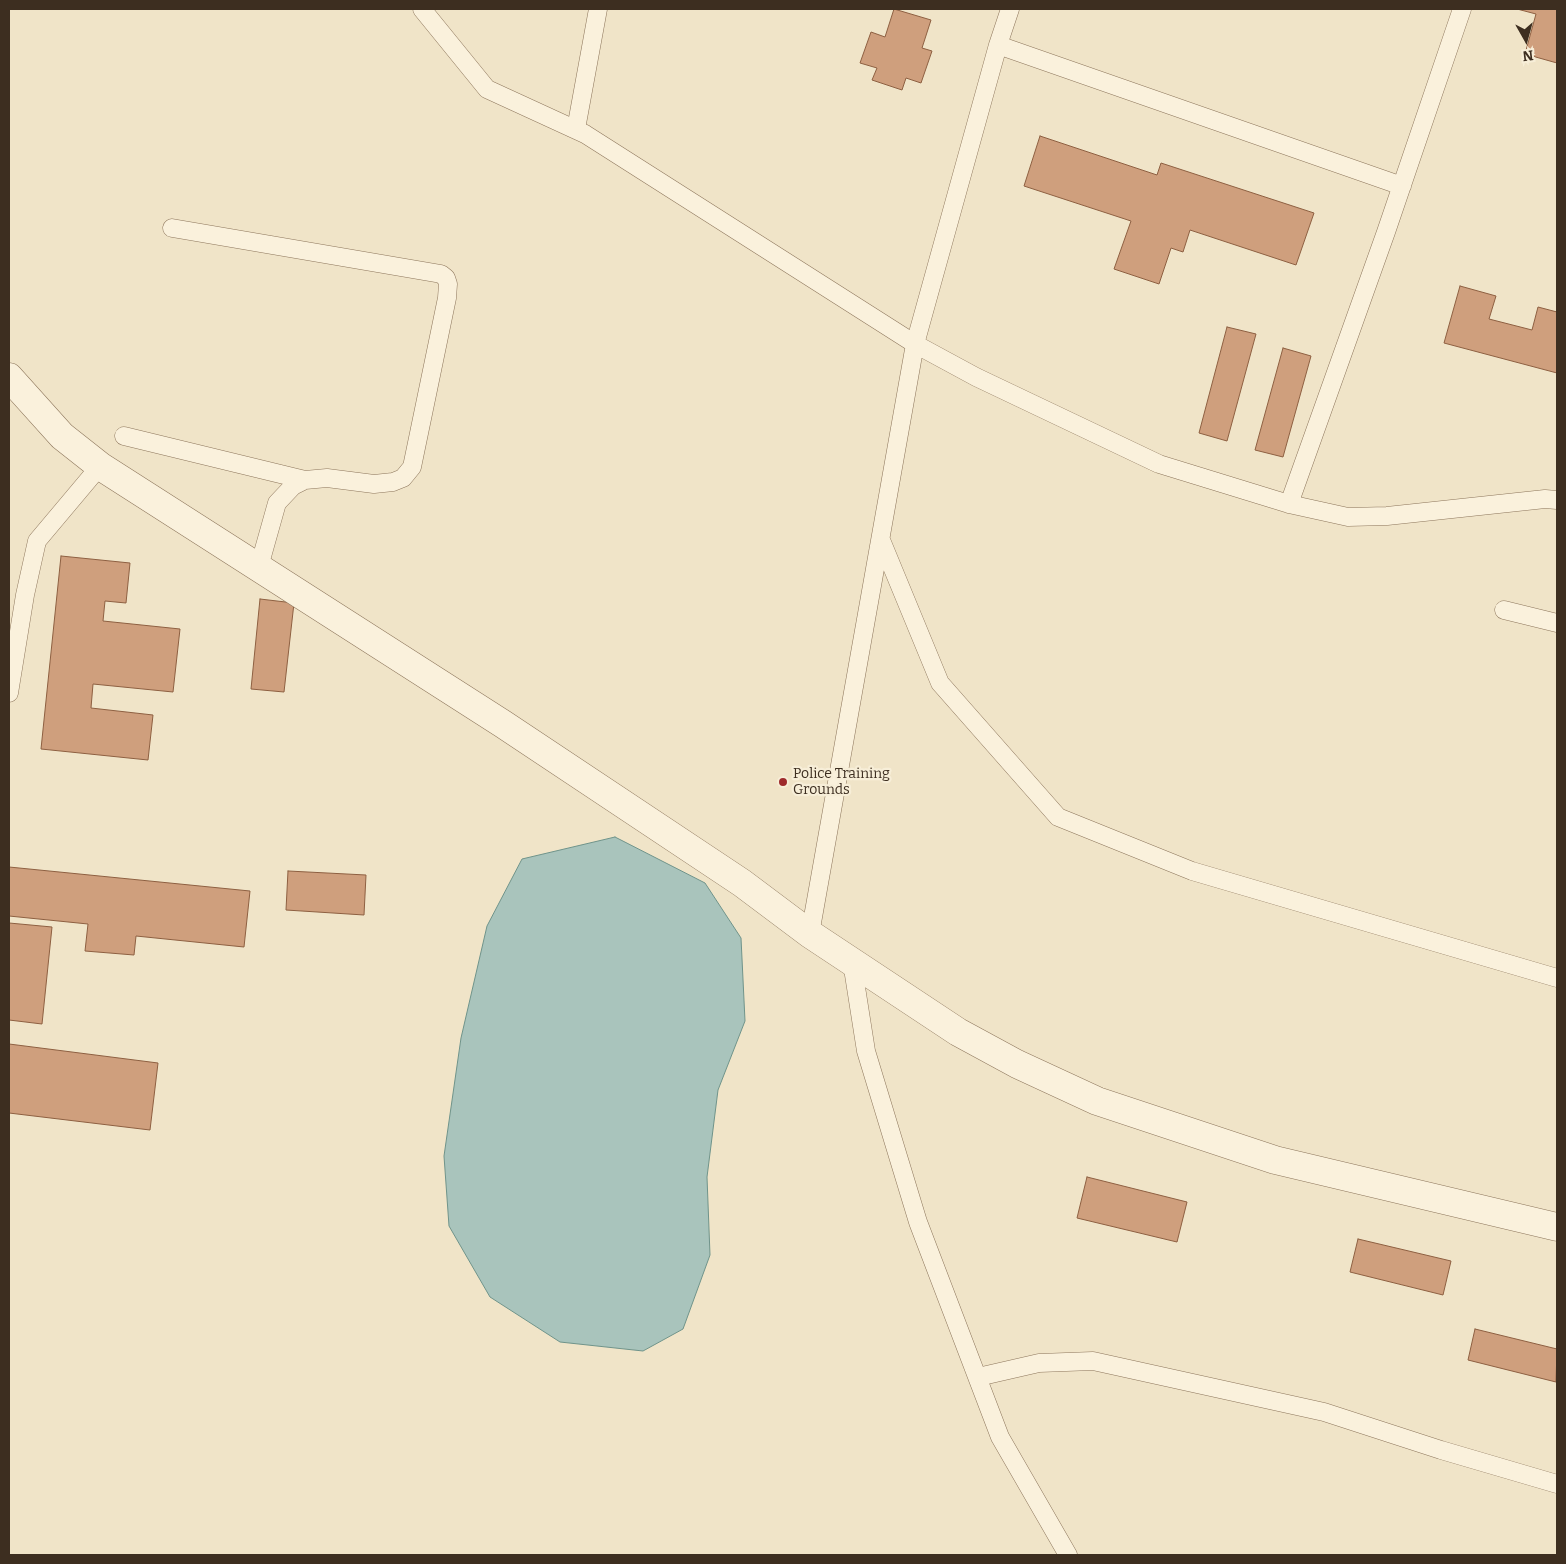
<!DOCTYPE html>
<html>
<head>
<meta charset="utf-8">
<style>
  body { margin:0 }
  #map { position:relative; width:1566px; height:1564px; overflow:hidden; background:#f0e4c8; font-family:Bitter,serif }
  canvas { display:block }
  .frame { position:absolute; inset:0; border:10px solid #3d2e20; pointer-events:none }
  .north { position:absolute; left:1501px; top:15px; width:50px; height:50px; -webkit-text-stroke:4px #f7eed8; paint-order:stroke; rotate:173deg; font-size:14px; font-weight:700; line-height:20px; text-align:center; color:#3d2e20 }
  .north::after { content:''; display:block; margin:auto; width:18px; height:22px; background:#3d2e20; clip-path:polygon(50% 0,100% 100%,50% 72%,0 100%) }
</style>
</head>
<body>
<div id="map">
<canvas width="1566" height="1564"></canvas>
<div class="frame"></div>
<div class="north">N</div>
</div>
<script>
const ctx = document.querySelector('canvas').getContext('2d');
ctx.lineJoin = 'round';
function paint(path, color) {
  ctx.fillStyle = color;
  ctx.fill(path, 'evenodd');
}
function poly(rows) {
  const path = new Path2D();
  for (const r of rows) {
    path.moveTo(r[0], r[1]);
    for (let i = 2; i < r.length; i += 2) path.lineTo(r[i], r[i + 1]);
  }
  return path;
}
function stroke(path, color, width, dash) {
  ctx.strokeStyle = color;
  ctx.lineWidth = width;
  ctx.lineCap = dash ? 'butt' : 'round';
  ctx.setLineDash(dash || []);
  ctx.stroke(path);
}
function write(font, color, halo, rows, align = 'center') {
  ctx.font = font + ' Bitter,serif';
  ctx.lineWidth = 4.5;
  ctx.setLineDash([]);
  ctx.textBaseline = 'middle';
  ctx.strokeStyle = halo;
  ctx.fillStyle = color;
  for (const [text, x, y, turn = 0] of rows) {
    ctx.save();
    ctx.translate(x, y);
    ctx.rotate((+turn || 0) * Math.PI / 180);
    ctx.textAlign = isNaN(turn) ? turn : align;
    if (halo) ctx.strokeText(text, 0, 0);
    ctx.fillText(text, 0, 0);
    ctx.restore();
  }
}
const water = poly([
  [615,837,705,883,741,938,745,1021,718,1090,707,1177,710,1255,683,1329,643,1351,560,1342,490,1297,449,1226,444,1156,461,1038,487,926,522,859,615,837]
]);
paint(water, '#a9c4bc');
stroke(water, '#6f938a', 1);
const building = poly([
  [894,9,931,20,922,48,932,51,921,83,906,78,902,90,872,80,877,68,860,63,871,32,885,37,894,9],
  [1517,9,1557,9,1557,63,1525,54,1536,14,1517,9],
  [1040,136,1157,175,1161,163,1314,213,1296,265,1190,230,1183,252,1171,248,1159,284,1114,269,1131,221,1024,186,1040,136],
  [1460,286,1496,296,1489,319,1532,330,1538,307,1557,312,1557,373,1444,343,1460,286],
  [1227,327,1256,334,1227,441,1199,433,1227,327],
  [1283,348,1311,356,1283,457,1255,450,1283,348],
  [61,556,130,563,126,603,105,601,103,621,180,629,173,692,93,684,91,708,153,715,148,760,41,749,61,556],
  [260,599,294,603,284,692,251,689,260,599],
  [9,867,250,891,244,947,136,936,134,955,85,951,88,924,9,916,9,867],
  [288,871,366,875,364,915,286,910,288,871],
  [9,923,52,927,42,1024,9,1020,9,923],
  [9,1044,158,1063,150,1130,9,1113,9,1044],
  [1087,1177,1187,1202,1177,1242,1077,1218,1087,1177],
  [1358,1239,1451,1261,1443,1295,1350,1272,1358,1239],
  [1475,1329,1557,1349,1556,1382,1468,1360,1475,1329]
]);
paint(building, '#cf9f7d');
stroke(building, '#8d5f41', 1);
const service = poly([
  [422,9,487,89,585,134,915,344,976,377,1159,464,1289,504,1348,517,1387,516,1545,499,1557,500],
  [998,45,1402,186],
  [576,129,598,9],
  [172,228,441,274,446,278,448,284,447,298,412,467,403,478,393,482,374,484,327,478,305,480,293,486,277,503,259,567],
  [124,436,305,480],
  [1289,504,1386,232,1462,9],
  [881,540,940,683,1058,817,1192,871,1557,978],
  [1504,610,1557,623],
  [9,693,25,595,37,541,100,466],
  [810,934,915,344,998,45,1010,9],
  [852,962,866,1051,918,1222,1000,1437,1068,1555],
  [978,1377,1039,1363,1093,1361,1324,1412,1441,1450,1557,1484]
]);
const tertiary = poly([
  [9,377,62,436,100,466,503,724,742,883,810,934,958,1032,1017,1064,1097,1101,1275,1160,1557,1227]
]);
stroke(service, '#8d765c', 19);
stroke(tertiary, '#8d765c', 29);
stroke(service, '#faf1dc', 18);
stroke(tertiary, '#faf1dc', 28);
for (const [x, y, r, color] of [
  [783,782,5,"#9e2a2b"]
]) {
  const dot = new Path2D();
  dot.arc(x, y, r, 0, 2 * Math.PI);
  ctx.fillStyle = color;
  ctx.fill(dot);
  stroke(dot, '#f7eed8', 2);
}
write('14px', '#3d2e20', '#f7eed8', [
  ["Police Training",793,774],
  ["Grounds",793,790]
], 'left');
</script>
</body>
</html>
